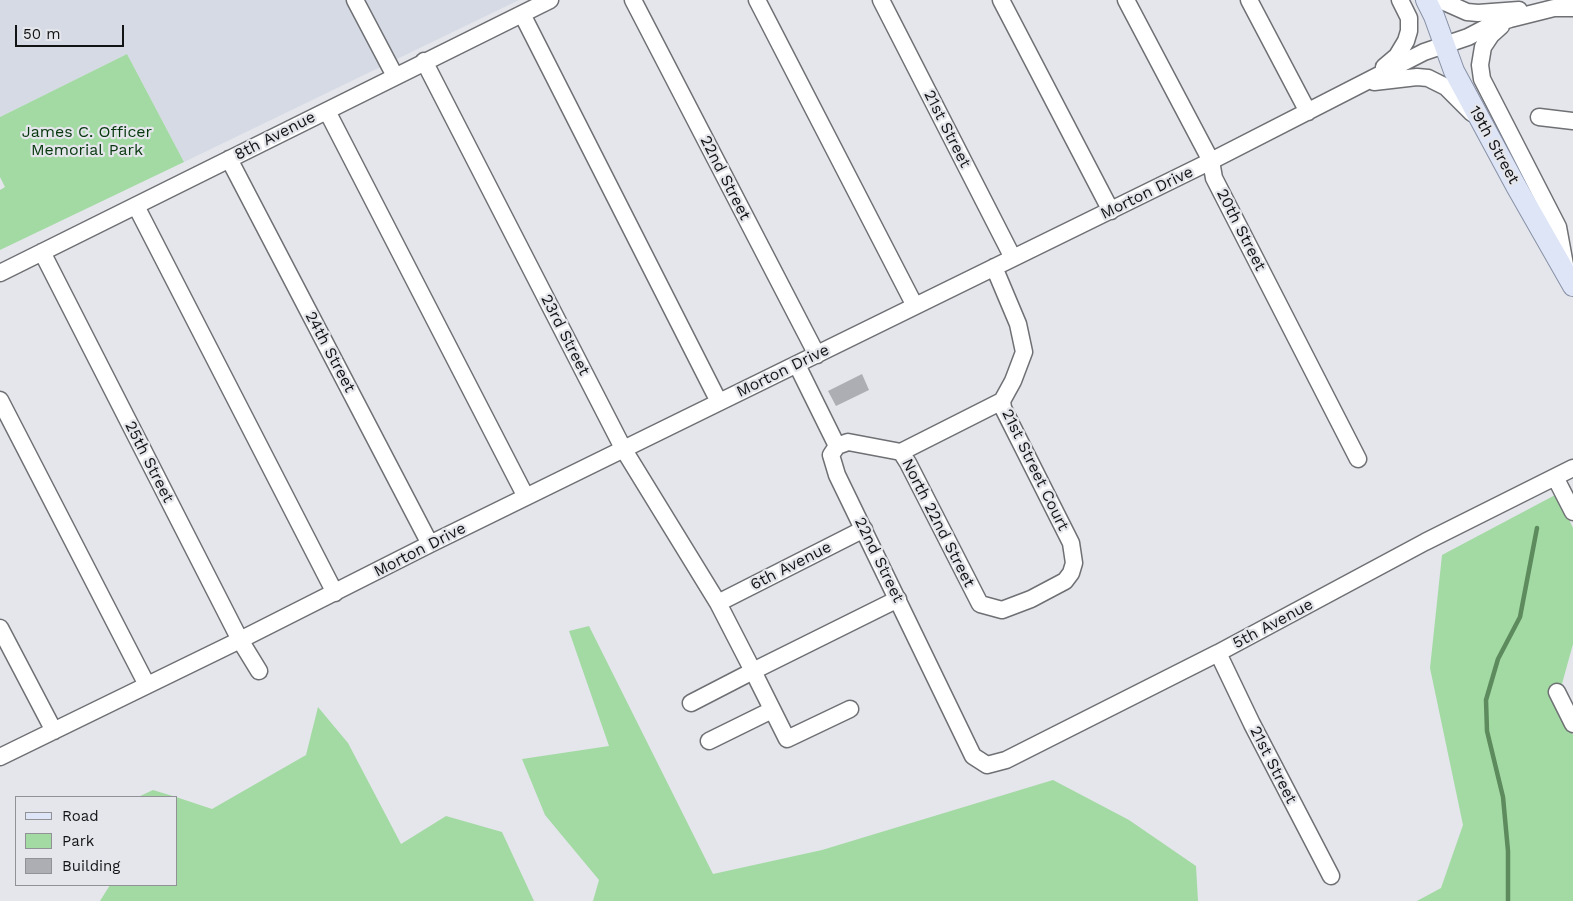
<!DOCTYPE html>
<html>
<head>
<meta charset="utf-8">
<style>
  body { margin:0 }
  #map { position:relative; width:1573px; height:901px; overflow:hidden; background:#e4e6eb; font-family:"Work Sans",sans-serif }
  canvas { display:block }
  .legend { position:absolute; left:15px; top:796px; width:162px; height:90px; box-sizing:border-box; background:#e4e6eb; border:1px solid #909295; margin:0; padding:6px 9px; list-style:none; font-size:15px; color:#121315 }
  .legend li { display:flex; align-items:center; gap:10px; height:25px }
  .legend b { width:25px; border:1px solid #909295 }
  .scale { position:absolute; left:15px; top:25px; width:109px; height:22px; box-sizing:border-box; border:2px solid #121315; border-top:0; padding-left:6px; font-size:15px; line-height:18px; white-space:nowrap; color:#121315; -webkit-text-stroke:4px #e4e6eb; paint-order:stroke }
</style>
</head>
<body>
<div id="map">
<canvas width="1573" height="901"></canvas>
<ul class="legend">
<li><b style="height:6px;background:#dde5f7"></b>Road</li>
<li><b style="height:14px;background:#a3daa3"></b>Park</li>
<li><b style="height:14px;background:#acaeb3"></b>Building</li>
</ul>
<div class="scale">50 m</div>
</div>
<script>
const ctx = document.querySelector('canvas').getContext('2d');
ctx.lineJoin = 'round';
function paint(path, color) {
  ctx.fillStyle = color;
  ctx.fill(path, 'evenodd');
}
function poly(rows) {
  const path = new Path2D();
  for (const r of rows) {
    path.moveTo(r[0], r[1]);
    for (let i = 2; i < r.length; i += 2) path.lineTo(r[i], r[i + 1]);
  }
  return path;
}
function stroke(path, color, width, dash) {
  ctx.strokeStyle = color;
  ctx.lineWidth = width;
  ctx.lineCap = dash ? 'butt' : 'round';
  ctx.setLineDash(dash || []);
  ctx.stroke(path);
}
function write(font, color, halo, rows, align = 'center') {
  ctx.font = font + ' "Work Sans",sans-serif';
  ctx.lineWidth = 4.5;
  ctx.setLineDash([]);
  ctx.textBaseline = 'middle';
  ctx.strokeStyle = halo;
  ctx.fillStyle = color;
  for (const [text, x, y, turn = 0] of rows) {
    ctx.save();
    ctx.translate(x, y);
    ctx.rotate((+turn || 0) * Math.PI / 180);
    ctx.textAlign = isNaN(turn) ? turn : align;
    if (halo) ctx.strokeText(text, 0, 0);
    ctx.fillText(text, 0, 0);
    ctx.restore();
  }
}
paint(poly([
  [0,0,519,0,184,162,127,54,0,117]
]), '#d5dae5');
paint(poly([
  [127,54,184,162,0,250,0,190,5,187,0,177,0,117],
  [1557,494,1573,528,1573,644,1557,702,1573,735,1573,901,1417,901,1441,888,1463,825,1430,668,1442,555],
  [589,626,713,874,822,850,1053,780,1129,820,1196,866,1198,901,593,901,599,880,545,815,522,759,609,746,569,631],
  [318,707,348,743,401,844,446,816,502,832,534,901,100,901,110,885,176,885,176,797,212,809,306,755],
  [153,790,176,797,138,797]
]), '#a3daa3');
stroke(poly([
  [1508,901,1508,851,1503,797,1487,731,1486,700,1498,659,1520,617,1537,528]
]), '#5d8b5e', 4.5);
paint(poly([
  [862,374,869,390,836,406,828,391]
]), '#acaeb3');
const minor = poly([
  [355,0,395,76],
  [633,0,817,355],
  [757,0,915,306],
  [881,0,1013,258],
  [1001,0,1111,211],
  [1126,0,1211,161,1214,178,1358,459],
  [1249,0,1308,112],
  [1440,0,1467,12,1478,13,1519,10],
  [522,14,719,402],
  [1501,26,1491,35,1483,47,1480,65,1482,79,1558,227,1565,265],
  [424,61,624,450,718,603,753,671,898,599],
  [1384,67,1397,56,1406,41,1409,31,1409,18,1400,0],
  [1374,82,1417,77,1428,78,1446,87,1472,113],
  [327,111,526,497],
  [1539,117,1573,121],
  [229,159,430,544],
  [136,206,335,593],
  [42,252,240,640,259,671],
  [0,273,550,0],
  [797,365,837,446,831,455,837,475,973,756,987,765,1006,760,1218,653,1425,542,1573,468],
  [0,400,147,685],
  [837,446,848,442,901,452,908,463,980,604,1002,610,1031,599,1065,581,1071,573,1074,563,1071,543,1003,408,1002,401,1013,381,1024,352,1018,324,994,267],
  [901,452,1002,401],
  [1555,477,1573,512],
  [718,603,864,529],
  [0,628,54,731],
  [1218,653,1252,724,1331,876],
  [1557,692,1573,724],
  [691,703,753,671,787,739,850,709],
  [709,741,772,710],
  [0,757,240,640,430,544,1211,161,1424,52,1468,37,1491,25,1510,19,1554,8,1573,8]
]);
const major = poly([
  [1426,0,1434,16,1454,71,1516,186,1573,286]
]);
stroke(minor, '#6e7074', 19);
stroke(major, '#8790a5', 22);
stroke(minor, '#fff', 16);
stroke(major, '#dde5f7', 20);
write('16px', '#121315', '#e4e6eb', [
  ["21st Street",947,129,63],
  ["8th Avenue",275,136,-27],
  ["19th Street",1494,145,61],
  ["22nd Street",725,178,63],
  ["Morton Drive",1147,193,-26],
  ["20th Street",1241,230,63],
  ["23rd Street",565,335,63],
  ["24th Street",330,352,62],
  ["Morton Drive",783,371,-26],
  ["25th Street",149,462,63],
  ["21st Street Court",1035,470,64],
  ["North 22nd Street",938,523,63],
  ["Morton Drive",420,550,-27],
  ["22nd Street",879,560,64],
  ["6th Avenue",791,566,-27],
  ["5th Avenue",1273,624,-28],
  ["21st Street",1273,765,63]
]);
write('16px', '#06370d', '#e4e6eb', [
  ["James C. Officer",87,132],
  ["Memorial Park",87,150]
]);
</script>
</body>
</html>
